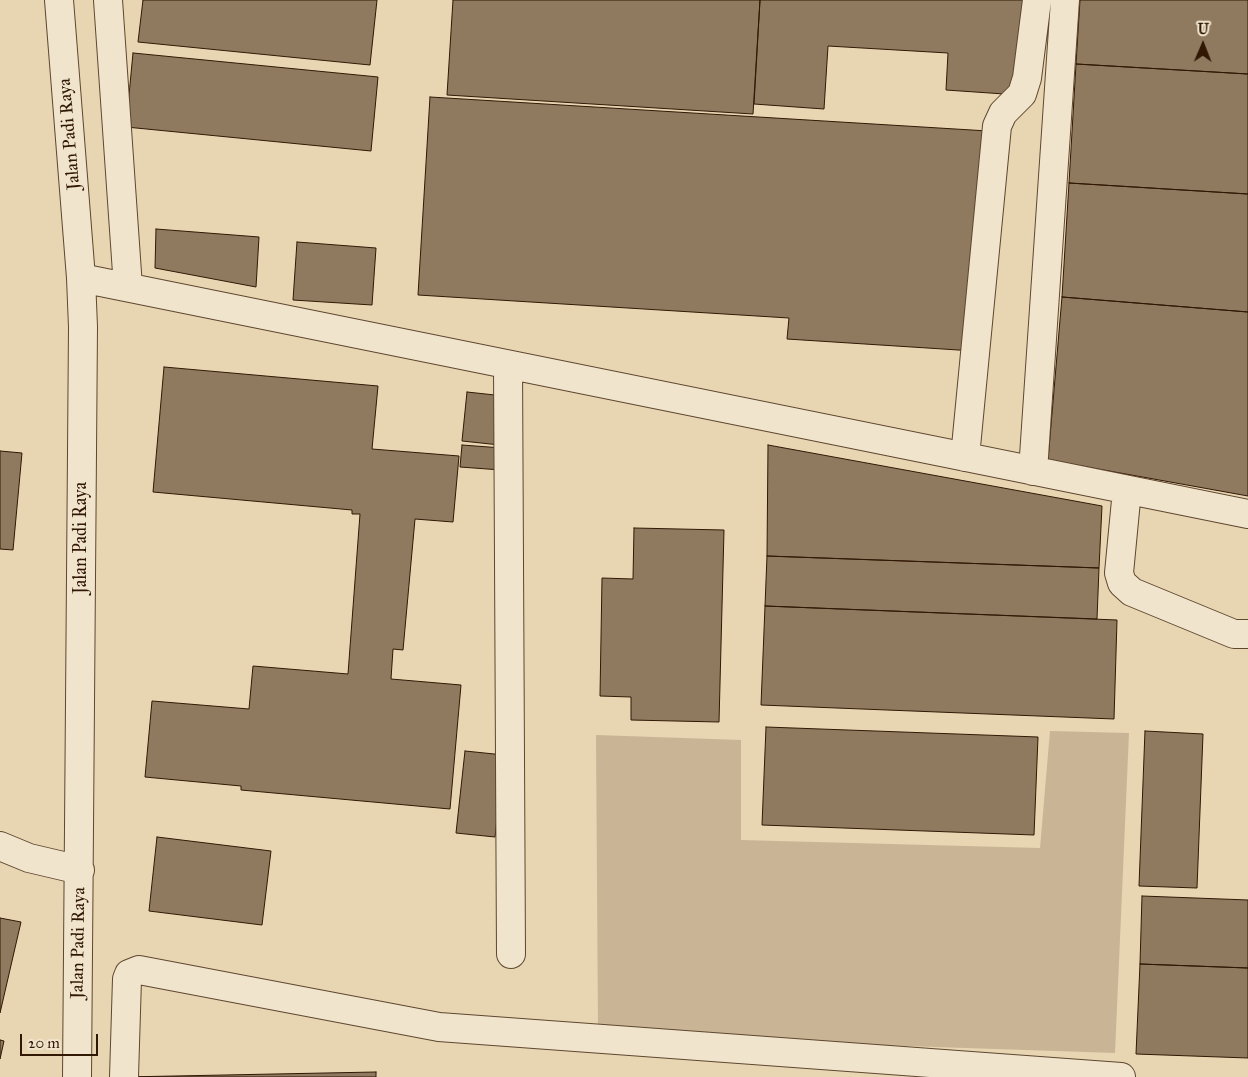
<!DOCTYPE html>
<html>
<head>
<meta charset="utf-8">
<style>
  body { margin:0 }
  #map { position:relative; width:1248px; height:1077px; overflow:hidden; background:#e8d5b2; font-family:"IM FELL Great Primer",serif }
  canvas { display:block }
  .north { position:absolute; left:1178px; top:20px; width:50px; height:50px; -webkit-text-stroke:4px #f0e4cd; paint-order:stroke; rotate:1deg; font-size:14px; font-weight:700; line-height:20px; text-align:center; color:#311805 }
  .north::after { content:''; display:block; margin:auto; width:18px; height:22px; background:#311805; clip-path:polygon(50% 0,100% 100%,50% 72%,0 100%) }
  .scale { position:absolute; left:20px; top:1034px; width:78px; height:22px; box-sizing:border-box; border:2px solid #311805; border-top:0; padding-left:6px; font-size:15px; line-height:18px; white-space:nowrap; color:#311805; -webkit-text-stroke:4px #f0e4cd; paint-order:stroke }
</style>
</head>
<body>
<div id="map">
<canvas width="1248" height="1077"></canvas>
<div class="north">U</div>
<div class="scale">20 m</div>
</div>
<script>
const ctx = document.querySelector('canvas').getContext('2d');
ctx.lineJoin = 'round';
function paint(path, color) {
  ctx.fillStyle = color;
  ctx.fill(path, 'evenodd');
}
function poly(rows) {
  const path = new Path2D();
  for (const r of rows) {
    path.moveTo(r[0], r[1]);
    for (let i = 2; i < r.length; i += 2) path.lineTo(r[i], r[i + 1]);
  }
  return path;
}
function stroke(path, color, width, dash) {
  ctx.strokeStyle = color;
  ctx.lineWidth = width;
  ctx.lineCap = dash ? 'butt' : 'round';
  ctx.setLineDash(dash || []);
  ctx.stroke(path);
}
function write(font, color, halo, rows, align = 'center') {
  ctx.font = font + ' "IM FELL Great Primer",serif';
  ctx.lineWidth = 4.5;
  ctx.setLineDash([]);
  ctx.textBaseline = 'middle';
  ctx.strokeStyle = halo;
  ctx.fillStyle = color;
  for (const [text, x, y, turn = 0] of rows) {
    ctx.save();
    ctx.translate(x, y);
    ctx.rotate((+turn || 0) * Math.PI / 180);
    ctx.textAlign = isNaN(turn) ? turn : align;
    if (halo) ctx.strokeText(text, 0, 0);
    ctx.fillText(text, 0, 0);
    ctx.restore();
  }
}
paint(poly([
  [1050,731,1129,733,1115,1053,816,1043,598,1029,596,735,741,740,741,840,1040,848]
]), '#c9b595');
const building = poly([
  [143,0,377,0,370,65,138,42,143,0],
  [453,0,760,0,753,114,447,95,453,0],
  [760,0,1025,0,1019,95,946,90,948,53,828,46,824,109,754,104,760,0],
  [1080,0,1248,0,1248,74,1076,64,1080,0],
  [133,53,378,77,371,151,126,127,133,53],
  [1076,64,1248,74,1248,194,1069,183,1076,64],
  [430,97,988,131,974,351,787,339,789,318,418,295,430,97],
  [1069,183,1248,194,1248,312,1062,297,1069,183],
  [156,229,259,237,256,287,155,268,156,229],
  [297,242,376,248,372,305,293,300,297,242],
  [1062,297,1248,312,1248,496,1048,460,1062,297],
  [164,367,378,386,372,449,459,456,453,522,415,519,403,650,393,649,391,679,461,685,450,809,241,790,241,786,145,777,152,701,249,709,253,666,348,674,360,514,352,514,352,510,153,492,164,367],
  [467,392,504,396,500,445,462,441,467,392],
  [462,445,502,448,501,470,460,467,462,445],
  [768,445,1102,506,1099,568,767,556,768,445],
  [0,451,22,453,13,550,0,549,0,451],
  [634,528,724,530,719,722,631,720,631,697,600,696,602,578,633,579,634,528],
  [767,556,1099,568,1097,619,765,606,767,556],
  [765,606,1117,620,1114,719,761,705,765,606],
  [766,727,1038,737,1034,835,762,825,766,727],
  [1145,731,1203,734,1197,888,1139,886,1145,731],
  [465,751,504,755,495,837,456,833,465,751],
  [157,837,271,851,262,925,149,911,157,837],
  [1142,896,1248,900,1248,968,1140,964,1142,896],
  [0,918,21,922,0,1013,0,918],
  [1140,964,1248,968,1248,1058,1136,1054,1140,964],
  [0,1040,4,1041,0,1059,0,1040],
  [376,1072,376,1077,124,1077,376,1072]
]);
paint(building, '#907a5f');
stroke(building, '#311805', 1);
const minor = poly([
  [59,0,81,278,83,327,77,1077],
  [108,0,128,287],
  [81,278,1248,514],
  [508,365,511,954],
  [965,457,997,126,1003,113,1022,94,1027,78,1037,0],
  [1033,471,1065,0],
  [1127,490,1119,573,1122,583,1132,592,1234,634,1248,634],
  [0,846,29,858,80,870],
  [124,1077,127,979,129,974,139,970,439,1027,1121,1077]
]);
stroke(minor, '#5f4730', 30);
stroke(minor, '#f0e4cd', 28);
write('18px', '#311805', '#f0e4cd', [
  ["Jalan Padi Raya",70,134,-95],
  ["Jalan Padi Raya",82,538,-90],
  ["Jalan Padi Raya",79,943,-89]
]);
</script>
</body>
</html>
